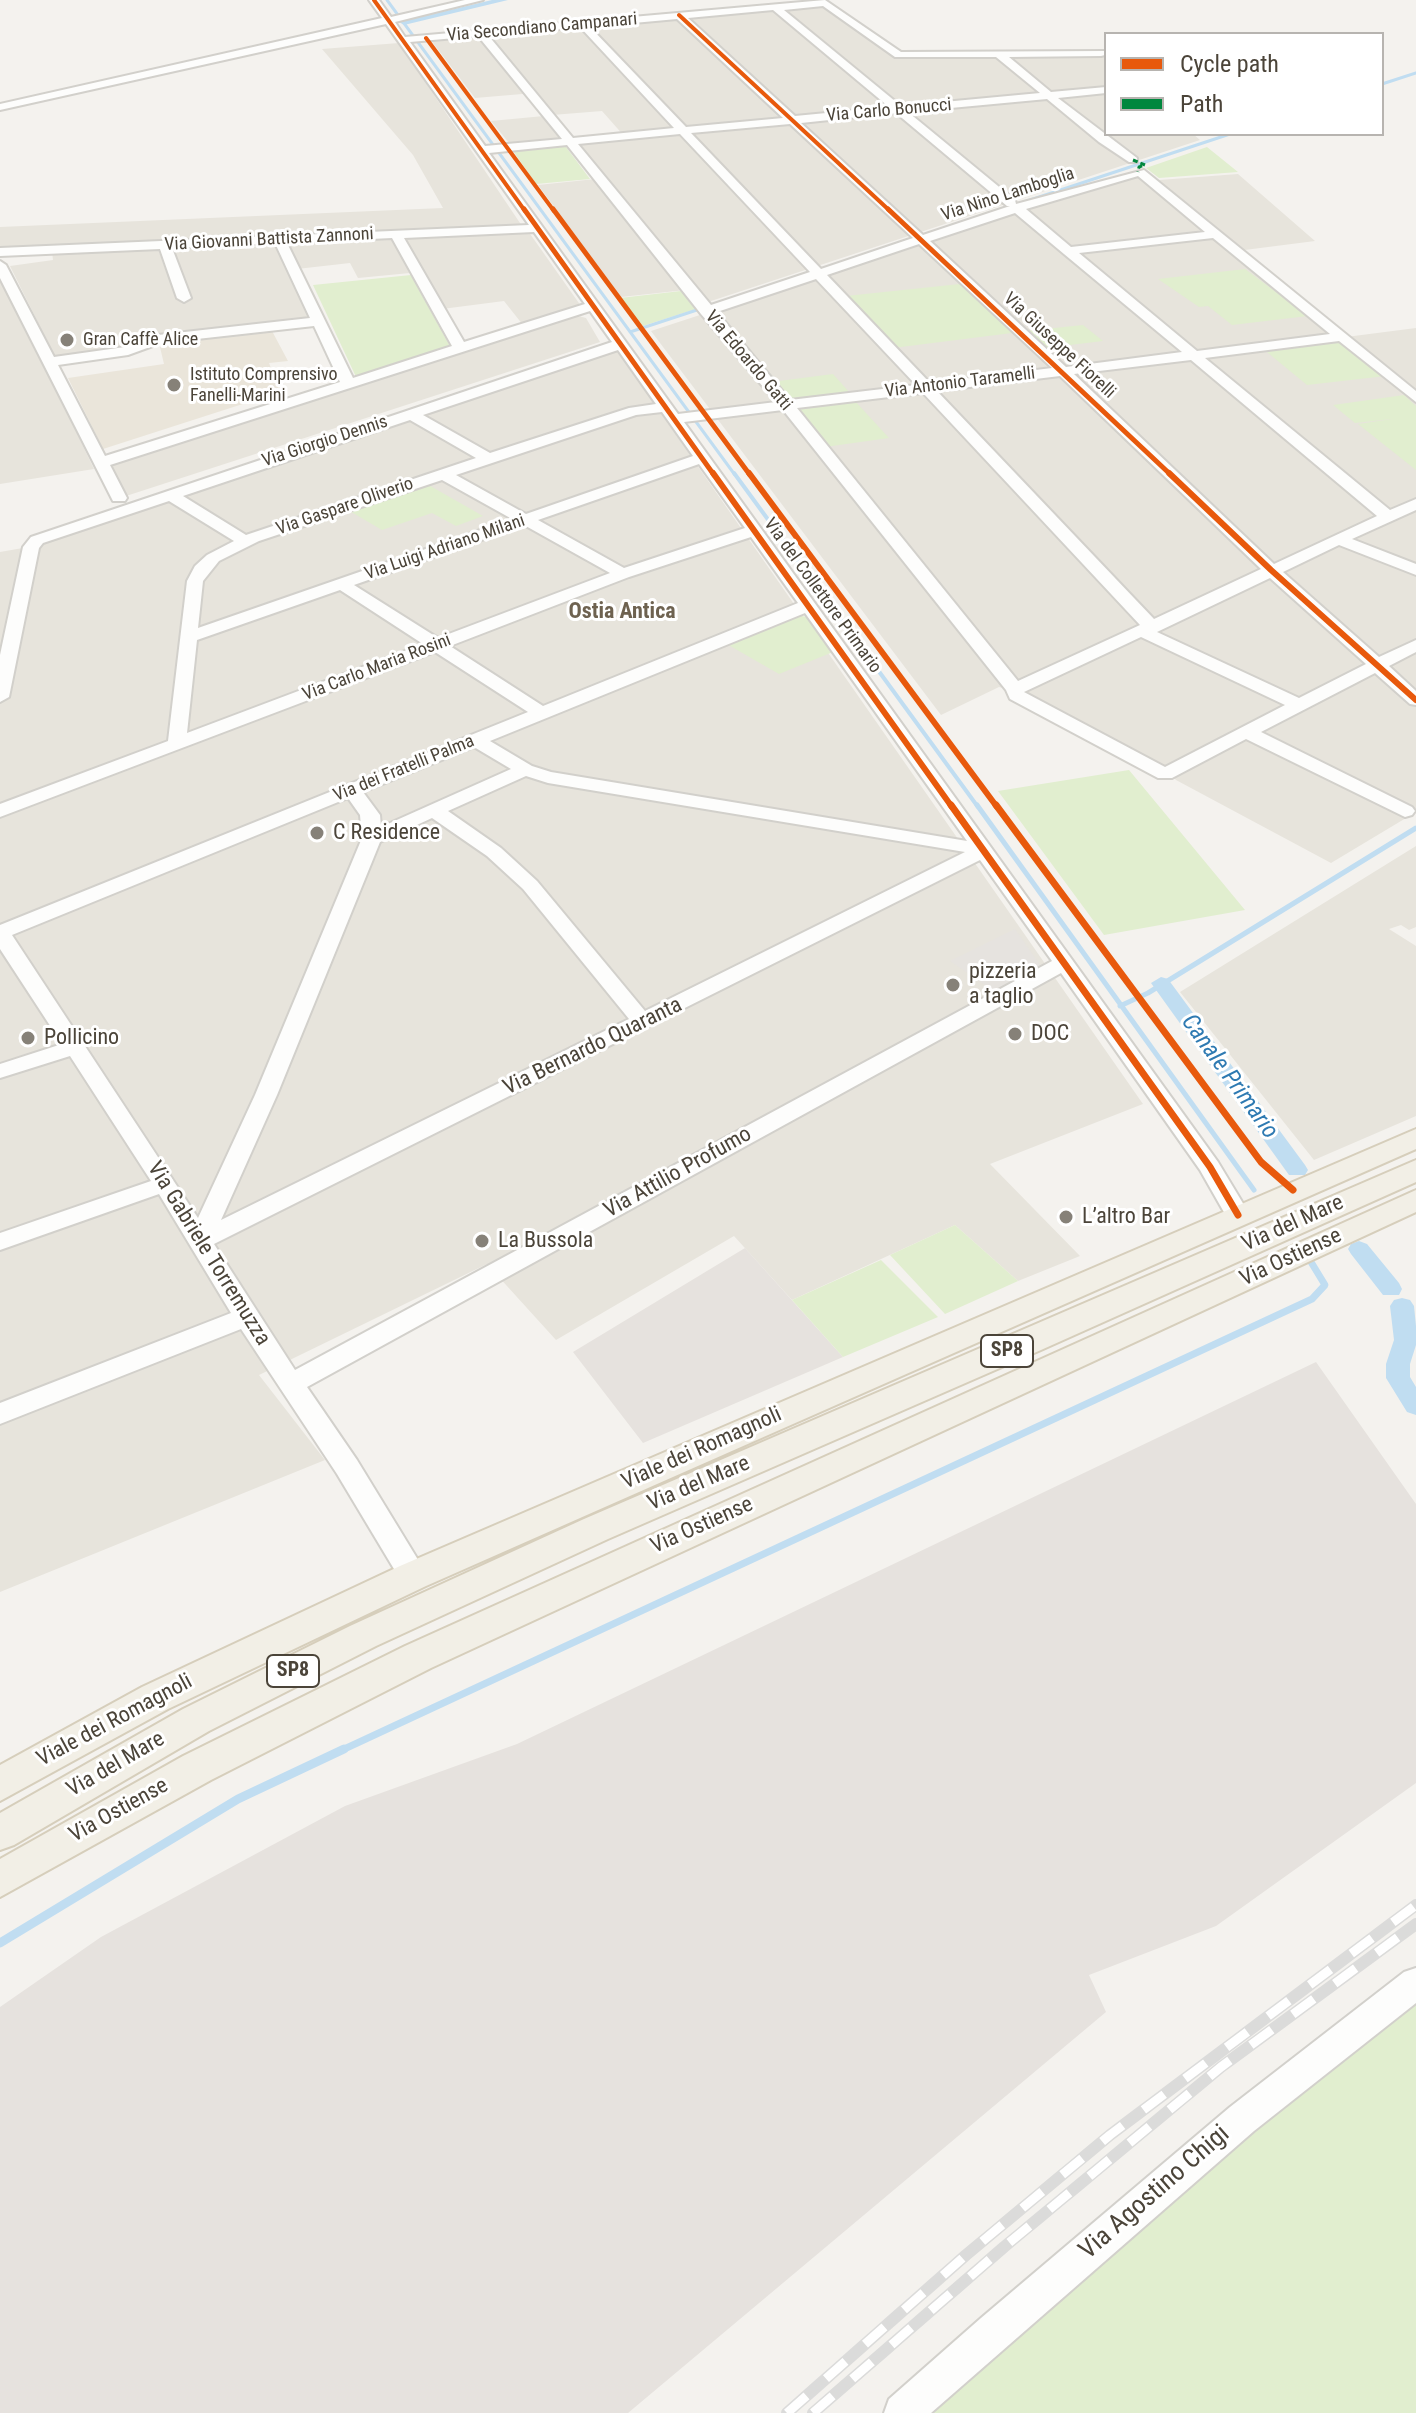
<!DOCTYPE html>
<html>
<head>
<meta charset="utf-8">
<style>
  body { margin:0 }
  #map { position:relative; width:1416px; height:2413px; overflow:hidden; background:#f4f2ee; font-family:"Roboto Condensed",sans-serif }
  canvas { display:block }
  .legend { position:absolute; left:1104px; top:32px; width:280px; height:104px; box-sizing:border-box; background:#fff; border:2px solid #b7b4b0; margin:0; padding:10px 14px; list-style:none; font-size:24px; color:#4b4439 }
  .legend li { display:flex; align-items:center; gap:16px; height:40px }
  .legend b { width:40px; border:2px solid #b7b4b0 }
</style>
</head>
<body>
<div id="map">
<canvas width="1416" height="2413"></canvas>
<ul class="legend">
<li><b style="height:10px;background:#e8590c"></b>Cycle path</li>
<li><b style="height:10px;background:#00873e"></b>Path</li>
</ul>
</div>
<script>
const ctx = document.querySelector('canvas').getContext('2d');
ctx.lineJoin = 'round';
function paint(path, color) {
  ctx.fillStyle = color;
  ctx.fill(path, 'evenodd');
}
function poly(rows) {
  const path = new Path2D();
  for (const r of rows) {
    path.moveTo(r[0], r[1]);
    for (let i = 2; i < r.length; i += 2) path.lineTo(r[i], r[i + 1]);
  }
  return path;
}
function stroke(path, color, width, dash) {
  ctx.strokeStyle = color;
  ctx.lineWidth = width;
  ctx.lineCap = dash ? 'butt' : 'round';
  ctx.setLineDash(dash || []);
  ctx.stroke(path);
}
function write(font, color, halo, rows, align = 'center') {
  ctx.font = font + ' "Roboto Condensed",sans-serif';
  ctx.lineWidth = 6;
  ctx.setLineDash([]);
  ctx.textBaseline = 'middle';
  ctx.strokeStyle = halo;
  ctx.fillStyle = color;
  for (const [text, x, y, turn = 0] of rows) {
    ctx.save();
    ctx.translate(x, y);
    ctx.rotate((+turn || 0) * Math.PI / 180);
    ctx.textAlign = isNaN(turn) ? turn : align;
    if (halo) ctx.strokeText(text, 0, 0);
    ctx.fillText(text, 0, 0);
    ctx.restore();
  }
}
paint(poly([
  [823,4,895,58,1103,55,1106,57,1106,134,1193,134,1200,140,708,302,695,289,621,297,538,185,605,178,577,144,625,137,602,111,552,115,534,93,475,98,430,39],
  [399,43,522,226,0,249,0,227,443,208,413,155,322,49],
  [544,116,561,139,510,144,491,121],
  [1238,174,1315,241,1229,252,1331,335,1346,337,1416,328,1416,812,1331,863,1176,780,1165,767,1026,694,999,687,941,715,651,331,1128,175,1139,176,1146,181],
  [528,231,581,306,523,325,504,301,442,309,400,236],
  [390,236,410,273,358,278,350,263,297,269,286,241],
  [274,242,309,319,123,340,125,350,55,357,10,266,53,260,52,251,158,249,176,298,185,298,185,280,179,279,170,246],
  [0,275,5,284,94,469,0,484],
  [575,315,586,318,600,342,123,497,109,464],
  [616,349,1143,1104,990,1164,1080,1256,1018,1281,955,1225,792,1300,734,1236,556,1340,487,1264,259,1375,325,1460,0,1592,0,552,40,545],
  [1416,846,1416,927,1409,930,1401,925,1389,929,1416,946,1416,1116,1314,1160,1180,992]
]), '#e7e4dc');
paint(poly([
  [745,1248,843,1357,643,1443,573,1352],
  [1316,1362,1416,1504,1416,1783,1216,1926,1089,1975,1106,2012,628,2413,0,2413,0,2007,101,1937,345,1806,517,1744]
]), '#e6e2de');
paint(poly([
  [272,331,288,361,269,363,280,392,103,449,68,378,164,364,159,343]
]), '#eae5da');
paint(poly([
  [563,143,590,179,536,184,511,148],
  [1207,147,1238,172,1159,178,1146,168],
  [1245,269,1308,316,1232,325,1208,306,1199,307,1158,279],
  [411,275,451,348,357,379,313,285],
  [960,284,1012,333,893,348,846,296],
  [681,291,696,309,643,326,620,298],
  [1083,325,1103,341,1045,348,1026,331],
  [1337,340,1386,376,1307,385,1262,348],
  [833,374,851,394,788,402,771,382],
  [1404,395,1416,406,1416,470,1358,424,1392,419,1355,423,1333,405],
  [855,401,889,438,825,447,793,408],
  [425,483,483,516,456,526,432,513,382,530,348,510],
  [795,615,808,617,833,652,779,674,725,643],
  [1129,770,1245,910,1104,935,998,791],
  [955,1225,1018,1281,945,1314,890,1255],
  [881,1260,938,1317,843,1357,792,1300],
  [1416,1983,1416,2413,903,2413]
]), '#e1eecf');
paint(poly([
  [1015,929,1042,968,997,993,950,961]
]), '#e6e3df');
stroke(poly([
  [387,0,735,475],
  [1382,84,1416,73],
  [1021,203,1230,134],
  [630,332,703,308]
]), '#c0ddf1', 3);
stroke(poly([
  [734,473,978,807]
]), '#c0ddf1', 4);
stroke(poly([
  [977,805,1254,1190],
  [1120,1006,1148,993,1416,828]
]), '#c0ddf1', 5);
stroke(poly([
  [340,1751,1312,1299,1325,1285,1311,1262]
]), '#c0ddf1', 7);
stroke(poly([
  [0,1943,238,1799,344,1749]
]), '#c0ddf1', 9);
paint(poly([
  [492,0,508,0,404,25,399,22,492,0],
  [1161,977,1168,979,1305,1165,1308,1170,1305,1175,1289,1175,1151,983,1161,977],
  [1359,1241,1367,1244,1399,1283,1402,1289,1399,1295,1383,1295,1351,1254,1348,1249,1351,1244,1359,1241],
  [1402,1298,1410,1300,1414,1306,1416,1326,1416,1345,1410,1364,1410,1377,1416,1387,1416,1415,1407,1412,1386,1378,1386,1364,1394,1340,1390,1306,1394,1300,1402,1298]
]), '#c0ddf1');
const minor = poly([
  [369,0,379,0,391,17,465,0,483,0,395,22,405,37,825,0,901,52,1105,51,1105,55,1101,56,1009,57,1051,92,1106,87,1106,93,1058,98,1137,158,1137,162,1129,162,1099,142,1047,99,908,112,1015,200,1016,204,1144,170,1416,391,1416,402,1339,341,1205,358,1390,510,1416,499,1416,510,1352,539,1416,564,1416,575,1339,545,1283,572,1379,657,1416,640,1416,652,1389,666,1416,691,1416,705,1410,704,1375,673,1261,732,1412,807,1415,811,1412,815,1405,817,1246,739,1172,778,1158,778,1010,699,1006,690,783,410,684,422,1218,1162,1250,1215,1247,1221,1229,1221,1200,1170,1061,973,307,1387,357,1460,423,1568,427,1576,423,1584,413,1587,403,1584,337,1474,241,1329,0,1424,0,1403,231,1313,159,1194,0,1250,0,1233,151,1181,70,1056,0,1078,0,1064,62,1044,0,949,0,925,528,712,435,652,0,817,0,804,168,741,187,581,195,566,207,555,234,541,169,501,43,543,39,548,9,697,0,702,0,655,23,547,31,537,612,342,590,311,110,465,127,498,125,501,113,501,0,278,0,261,6,265,54,357,125,347,158,335,310,318,275,243,172,248,191,298,184,302,177,298,160,249,0,256,0,248,529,225,386,24,0,110,0,104,382,18,369,0],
  [823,6,895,57,996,57,1040,93,901,106,784,10,823,6],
  [773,10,889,107,795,116,688,18,773,10],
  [677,19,783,118,686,127,590,27,677,19],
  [580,27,674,128,573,138,488,35,580,27],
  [478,36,562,139,485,146,410,42,478,36],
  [896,113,1007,206,1010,206,923,235,801,123,896,113],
  [790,124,913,238,821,269,691,133,790,124],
  [680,134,810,272,711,305,578,144,680,134],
  [567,145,701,314,776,402,678,414,489,153,567,145],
  [1138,176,1205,232,1071,247,1026,209,1138,176],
  [1015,213,1064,254,1182,352,1066,367,930,241,1015,213],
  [534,232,585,304,464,342,404,238,534,232],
  [392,238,452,346,353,378,287,243,392,238],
  [1213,238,1330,334,1197,351,1079,253,1213,238],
  [919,244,1052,368,930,383,827,275,919,244],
  [816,279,916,385,790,400,717,312,816,279],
  [314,326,340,382,105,456,58,365,128,355,161,343,314,326],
  [618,350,656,404,629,408,490,453,423,415,618,350],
  [1191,360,1377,516,1274,564,1074,374,1191,360],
  [1060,376,1261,569,1154,619,937,391,1060,376],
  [923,393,1140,625,1018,681,797,408,923,393],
  [662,412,693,456,526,514,456,475,636,415,662,412],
  [410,420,476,458,246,535,183,496,410,420],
  [699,464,745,528,624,568,538,520,699,464],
  [442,480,512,519,198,628,203,581,219,561,259,541,442,480],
  [524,525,610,573,438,638,354,585,524,525],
  [751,537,798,603,543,706,450,646,629,577,751,537],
  [1270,578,1366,664,1299,698,1157,632,1270,578],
  [340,590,423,644,187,733,197,640,340,590],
  [805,613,967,841,551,772,532,766,490,741,805,613],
  [1141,637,1285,705,1165,767,1024,692,1141,637],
  [474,747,511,769,381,827,380,815,363,792,474,747],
  [526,776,548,783,965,852,645,1011,537,881,501,848,448,811,526,776],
  [348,798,360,815,362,838,255,1095,198,1218,12,935,348,798],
  [432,818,487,856,523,889,629,1019,221,1220,277,1095,380,842,432,818],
  [980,860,1052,961,295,1370,214,1244,980,860],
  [1416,1968,1416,2003,1254,2131,931,2413,884,2413,889,2399,981,2318,1230,2107,1404,1972,1416,1968]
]);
const major = poly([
  [1416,1129,1416,1149,426,1586,168,1709,0,1801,0,1765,142,1687,400,1566,1416,1129],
  [1416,1160,1416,1182,1041,1350,608,1539,376,1646,209,1731,14,1845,0,1850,0,1813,183,1709,350,1626,584,1519,1416,1160],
  [1416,1190,1416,1212,431,1668,211,1780,0,1897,0,1859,183,1756,405,1646,1416,1190]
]);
stroke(minor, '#d2d0cb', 4);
stroke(major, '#d6cebb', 4);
paint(minor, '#fdfdfc');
paint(major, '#f2efe6');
const rail = poly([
  [787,2413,966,2255,1110,2135,1416,1905],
  [813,2413,1004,2247,1221,2067,1416,1924]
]);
stroke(rail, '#dbdbda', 12);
stroke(rail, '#fff', 9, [26]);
stroke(poly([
  [1133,160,1145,165,1139,167,1138,172]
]), '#00873e', 3, [5, 3]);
stroke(poly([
  [374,0,525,211],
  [679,15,890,211],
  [426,38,554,211]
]), '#e8590c', 4);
stroke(poly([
  [524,209,714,475],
  [553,209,750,475],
  [888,209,1171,475]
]), '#e8590c', 5);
stroke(poly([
  [713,473,952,807],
  [749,473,997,807],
  [1169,473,1271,570,1416,700]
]), '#e8590c', 6);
stroke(poly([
  [951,805,1210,1167,1238,1215],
  [996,805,1261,1162,1293,1190]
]), '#e8590c', 7);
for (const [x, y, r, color] of [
  [67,340,8,"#868178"],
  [174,385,8,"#868178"],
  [317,833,8,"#868178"],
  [953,985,8,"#868178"],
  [1015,1034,8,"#868178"],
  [28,1038,8,"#868178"],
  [1066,1217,8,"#868178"],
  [482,1241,8,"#868178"]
]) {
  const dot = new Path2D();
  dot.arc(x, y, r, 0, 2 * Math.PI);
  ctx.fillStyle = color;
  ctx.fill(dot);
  stroke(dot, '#fff', 3);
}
write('18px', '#4b4439', '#fff', [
  ["Via Secondiano Campanari",542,28,-5],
  ["Via Carlo Bonucci",889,111,-5],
  ["Via Nino Lamboglia",1008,195,-18],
  ["Via Giovanni Battista Zannoni",269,240,-3],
  ["Via Giuseppe Fiorelli",1059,346,43],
  ["Via Edoardo Gatti",748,361,50],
  ["Via Antonio Taramelli",960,383,-7],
  ["Via Giorgio Dennis",325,442,-18],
  ["Via Gaspare Oliverio",345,507,-19],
  ["Via Luigi Adriano Milani",445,548,-19],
  ["Via del Collettore Primario",822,596,54],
  ["Via Carlo Maria Rosini",377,668,-21],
  ["Via dei Fratelli Palma",404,769,-22]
]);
write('18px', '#4b4439', '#fff', [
  ["Gran Caffè Alice",83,340],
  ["Istituto Comprensivo",190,375],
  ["Fanelli-Marini",190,396]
], 'left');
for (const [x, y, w] of [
  [1007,1351,52],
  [293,1671,52]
]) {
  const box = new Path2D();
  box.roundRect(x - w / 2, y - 16, w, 32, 6);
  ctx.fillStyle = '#fff';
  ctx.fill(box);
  stroke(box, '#4b4439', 2);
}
write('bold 20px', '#4b4439', null, [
  ["SP8",1007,1351],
  ["SP8",293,1671]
]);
write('bold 22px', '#6e6250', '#fff', [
  ["Ostia Antica",622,612]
]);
write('22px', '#4b4439', '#fff', [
  ["C Residence",333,833],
  ["pizzeria",969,972],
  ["a taglio",969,997],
  ["DOC",1031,1034],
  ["Pollicino",44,1038],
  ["L’altro Bar",1082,1217],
  ["La Bussola",498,1241]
], 'left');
write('22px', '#4b4439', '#fff', [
  ["Via Bernardo Quaranta",593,1047,-26],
  ["Via Attilio Profumo",678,1173,-29],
  ["Via del Mare",1293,1224,-24],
  ["Via Gabriele Torremuzza",208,1254,58],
  ["Via Ostiense",1291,1258,-25],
  ["Viale dei Romagnoli",702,1449,-24],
  ["Via del Mare",699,1484,-23],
  ["Via Ostiense",702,1526,-24],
  ["Viale dei Romagnoli",115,1721,-28],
  ["Via del Mare",116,1765,-30],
  ["Via Ostiense",119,1811,-29]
]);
write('italic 24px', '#2e7ab2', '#fff', [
  ["Canale Primario",1229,1077,54]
]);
write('26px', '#4b4439', '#fff', [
  ["Via Agostino Chigi",1155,2193,-41]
]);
</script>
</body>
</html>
